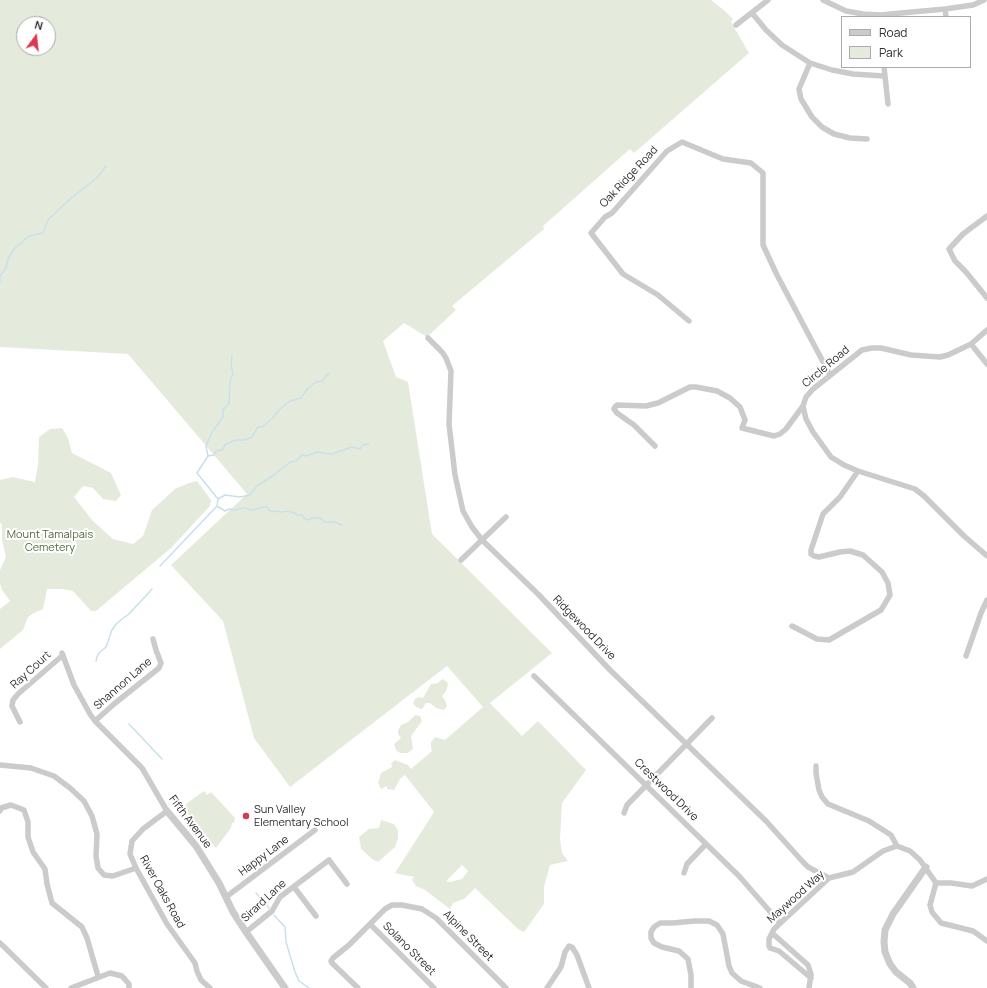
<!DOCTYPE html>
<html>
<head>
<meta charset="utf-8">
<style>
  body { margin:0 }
  #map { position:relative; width:987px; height:988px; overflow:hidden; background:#fff; font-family:Manrope,sans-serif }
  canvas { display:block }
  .legend { position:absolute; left:841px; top:16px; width:130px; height:52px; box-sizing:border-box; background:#fff; border:1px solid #ababab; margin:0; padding:5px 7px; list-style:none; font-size:12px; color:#2e2e2e }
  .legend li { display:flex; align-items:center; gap:8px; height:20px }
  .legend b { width:20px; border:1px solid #ababab }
  .north { position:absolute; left:16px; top:16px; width:40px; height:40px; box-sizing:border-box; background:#fff; border:1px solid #ababab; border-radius:50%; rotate:15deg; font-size:11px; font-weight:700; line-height:16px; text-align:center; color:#2e2e2e }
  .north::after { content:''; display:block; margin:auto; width:14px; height:18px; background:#de3751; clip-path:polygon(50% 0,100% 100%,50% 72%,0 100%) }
</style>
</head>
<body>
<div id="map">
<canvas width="987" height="988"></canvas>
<ul class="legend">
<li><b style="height:5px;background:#cbcbcb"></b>Road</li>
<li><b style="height:11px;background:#e5ebdc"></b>Park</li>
</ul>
<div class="north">N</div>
</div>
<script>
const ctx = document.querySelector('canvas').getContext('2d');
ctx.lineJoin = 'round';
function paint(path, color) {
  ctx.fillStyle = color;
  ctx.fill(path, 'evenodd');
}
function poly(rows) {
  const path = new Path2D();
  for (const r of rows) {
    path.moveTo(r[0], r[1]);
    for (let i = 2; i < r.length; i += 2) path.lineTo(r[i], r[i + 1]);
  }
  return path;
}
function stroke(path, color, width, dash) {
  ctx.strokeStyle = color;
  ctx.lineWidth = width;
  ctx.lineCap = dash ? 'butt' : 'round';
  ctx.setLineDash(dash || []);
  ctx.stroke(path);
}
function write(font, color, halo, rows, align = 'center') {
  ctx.font = font + ' Manrope,sans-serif';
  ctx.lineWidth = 4;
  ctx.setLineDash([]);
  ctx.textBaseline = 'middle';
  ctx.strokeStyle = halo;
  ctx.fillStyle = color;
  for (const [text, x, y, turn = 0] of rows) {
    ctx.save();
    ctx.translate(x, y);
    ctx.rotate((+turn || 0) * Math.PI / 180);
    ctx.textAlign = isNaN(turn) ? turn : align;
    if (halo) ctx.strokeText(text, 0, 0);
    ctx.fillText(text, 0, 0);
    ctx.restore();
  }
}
paint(poly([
  [0,0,711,0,725,11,733,19,731,22,749,53,634,153,630,149,543,226,544,229,452,306,456,310,427,337,404,323,383,341,396,377,408,382,432,534,552,653,490,703,522,736,538,721,586,770,562,803,560,839,562,853,568,861,550,865,544,887,544,904,524,932,518,929,475,888,464,899,453,903,450,909,425,890,416,886,412,880,414,877,395,873,434,812,405,775,400,779,394,790,387,789,387,786,381,789,378,783,381,773,392,767,391,763,395,760,408,765,411,769,432,751,431,748,431,742,435,737,445,740,483,707,447,666,290,787,254,738,223,621,171,565,247,494,128,354,0,347],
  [24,24,48,24,48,48,24,48],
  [462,865,468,871,462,879,450,882,446,881],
  [62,428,68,438,72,453,111,473,121,495,116,501,103,499,93,488,83,486,74,497,93,521,113,539,133,544,143,536,152,510,175,489,189,483,197,481,211,500,210,506,171,548,96,611,91,611,73,591,63,589,47,589,43,609,34,613,28,617,23,630,0,649,0,609,10,601,2,590,0,583,0,570,6,557,2,540,2,524,0,523,0,480,13,477,35,482,38,465,39,437,50,429],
  [443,679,447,682,448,685,446,691,442,696,445,700,447,706,444,710,436,708,430,703,426,703,422,709,416,707,413,703,415,699,419,697,423,698,431,684,438,683,440,681],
  [415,715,420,716,422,721,411,736,413,749,408,753,400,753,396,750,394,744,401,738,398,734,398,730,401,725,408,722],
  [204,791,207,795,211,792,235,818,234,823,232,823,231,828,216,848,183,808,186,805,186,804],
  [381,820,394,824,398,830,398,838,395,847,378,862,372,859,361,849,359,837,369,829,379,828]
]), '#e5ebdc');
stroke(poly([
  [0,282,0,276,6,268,8,259,14,249,29,236,43,233,48,220,71,198,97,178,106,166],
  [208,456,214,455,216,451,222,450,226,444,236,440,245,440,252,437,258,427,262,427,272,419,279,410,290,401,301,398,307,389,316,382,322,381,329,373],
  [218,499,225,495,240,497,250,495,257,486,274,475,290,462,296,461,302,455,307,456,316,452,332,454,352,447,360,449,363,445,369,444],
  [217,506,225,511,229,509,234,510,244,508,253,510,263,507,267,507,270,511,284,512,287,511,295,513,297,515,302,515,304,518,308,520,313,518,320,518,325,522,335,522,342,525],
  [160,566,217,506,218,499,197,473,208,456,206,446,212,432,223,417,223,410,229,403,230,381,233,374,231,365,232,356],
  [96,661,98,654,106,647,112,630,117,623,129,614,152,589],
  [129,724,162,759],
  [256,893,269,908],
  [274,915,285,927,286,942,295,972,299,981,309,988]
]), '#c9e0ea', 1.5);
stroke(poly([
  [823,0,846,11,863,14,880,15,945,9,973,5,984,0],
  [945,9,946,17],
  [752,13,766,30,782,45,810,63,832,70,853,74,884,76],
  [736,25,768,0],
  [810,63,799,89,801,99,812,117,822,127,834,134,850,138,867,139],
  [884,67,888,104],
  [987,216,963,234,949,249,955,261,966,272,987,298],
  [689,321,658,295,623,274,591,233,605,217,612,213,667,151,682,142,723,159,751,163,763,173,763,245,777,275,830,375],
  [987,330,971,344,948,355,940,357,911,355,881,348,872,348,862,350,813,389,806,397,803,406,806,419,813,432,831,457,844,465,858,471,915,489,924,496,964,536,987,556],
  [428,338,442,352,446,358,451,371,449,424,455,475,463,511,472,527,482,540,538,594,610,670,766,821,803,862,808,867,829,878],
  [971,344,987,364],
  [655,446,634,425,617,413,614,409,615,407,617,405,646,406,658,403,690,387,696,387,717,391,730,398,740,407,745,420,742,428,774,436,780,434,786,429,803,406],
  [461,560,506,517],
  [792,626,817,639,829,640,881,610,890,595,888,583,882,572,863,555,850,551,840,552,819,557,814,556,811,554,811,550,823,514,840,497,858,471],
  [62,653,74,685,90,714,95,721,142,768,167,811,143,829,132,841,130,854,136,868,167,924,195,963,197,971,201,980,210,988],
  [966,656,981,613,987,600],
  [534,676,739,876,780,923],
  [95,721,114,704,159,668,161,663,156,650,153,639],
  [20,722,12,706,13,700,18,694,63,655],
  [0,765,31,768,54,776,70,788,84,801,92,816,97,834,96,856,98,868,104,875,113,876,136,868],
  [816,766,816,773,819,790,822,797,828,804,869,821,891,835,897,846,910,851,920,860,936,883],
  [0,811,1,808,11,805,24,810,28,822,28,837,33,852,45,869,47,884,52,903,82,927,87,938,98,976],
  [624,813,627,805,712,718],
  [684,873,687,864,706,844],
  [987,879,972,886,951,883,936,883,930,905,932,912,941,923,973,931,987,941],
  [294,887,316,916],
  [226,897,315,830],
  [370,924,434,988],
  [246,932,272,911,280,897,329,860,347,884],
  [772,933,808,965,811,974,809,988],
  [0,943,46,988],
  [811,978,779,951,770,948,769,946,769,939,774,929,829,878,853,872,883,851,897,846],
  [71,988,110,973,122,976,129,984,129,988],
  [358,988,332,963,331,961,333,958,349,945,385,909,392,905,402,905,422,909,436,918,506,988],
  [547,988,561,967,565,952,569,946,572,947,577,955,589,988],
  [691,988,691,975,688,959,679,951,662,947,654,943,651,938,651,932,654,927,660,923,673,923,694,921,709,921,717,925,723,934,729,966,732,973,741,981,760,988]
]), '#cbcbcb', 5.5);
stroke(poly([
  [167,811,196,846,219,883,233,912,246,932,285,988],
  [913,988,910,983,896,972,890,964,885,952,884,942,885,930,893,914,926,867]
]), '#cbcbcb', 7);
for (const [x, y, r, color] of [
  [246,816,4,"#de3751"]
]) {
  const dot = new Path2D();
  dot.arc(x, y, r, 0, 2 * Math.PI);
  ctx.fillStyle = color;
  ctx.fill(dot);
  stroke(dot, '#fff', 1.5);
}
write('11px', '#2e2e2e', '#fff', [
  ["Oak Ridge Road",629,177,-47],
  ["Circle Road",826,367,-40],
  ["Ridgewood Drive",584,628,46],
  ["Ray Court",31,670,-42],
  ["Shannon Lane",123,684,-41],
  ["Crestwood Drive",666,790,44],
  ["Fifth Avenue",190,822,53],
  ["Happy Lane",264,856,-37],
  ["River Oaks Road",162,892,61],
  ["Maywood Way",796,897,-42],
  ["Sirard Lane",264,901,-43],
  ["Alpine Street",468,936,45],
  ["Solano Street",409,949,45]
]);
write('11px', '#55683d', '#fff', [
  ["Mount Tamalpais",50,535],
  ["Cemetery",50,548]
]);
write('11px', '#2e2e2e', '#fff', [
  ["Sun Valley",254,810],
  ["Elementary School",254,823]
], 'left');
</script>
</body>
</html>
